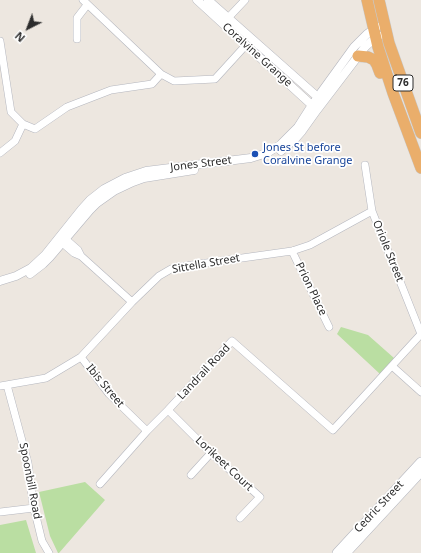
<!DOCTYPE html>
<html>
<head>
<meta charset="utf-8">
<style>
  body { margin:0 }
  #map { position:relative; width:421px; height:553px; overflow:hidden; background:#ede7e0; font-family:"Noto Sans",sans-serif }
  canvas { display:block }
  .north { position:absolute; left:8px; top:8px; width:40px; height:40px; -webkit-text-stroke:3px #fff; paint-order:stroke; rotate:222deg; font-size:11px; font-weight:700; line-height:16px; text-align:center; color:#2c2c2c }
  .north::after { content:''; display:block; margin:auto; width:14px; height:18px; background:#2c2c2c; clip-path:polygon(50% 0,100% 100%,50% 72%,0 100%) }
</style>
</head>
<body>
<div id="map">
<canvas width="421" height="553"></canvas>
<div class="north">N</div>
</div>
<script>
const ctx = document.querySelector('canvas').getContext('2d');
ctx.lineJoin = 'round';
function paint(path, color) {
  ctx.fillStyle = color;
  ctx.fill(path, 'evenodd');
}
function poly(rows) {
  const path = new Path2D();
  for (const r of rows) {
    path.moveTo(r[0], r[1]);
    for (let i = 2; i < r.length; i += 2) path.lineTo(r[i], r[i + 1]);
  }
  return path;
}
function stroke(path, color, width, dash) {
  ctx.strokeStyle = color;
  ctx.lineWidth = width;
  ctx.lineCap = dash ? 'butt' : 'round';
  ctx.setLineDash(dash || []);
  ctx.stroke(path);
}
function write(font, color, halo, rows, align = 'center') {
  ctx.font = font + ' "Noto Sans",sans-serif';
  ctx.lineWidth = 3.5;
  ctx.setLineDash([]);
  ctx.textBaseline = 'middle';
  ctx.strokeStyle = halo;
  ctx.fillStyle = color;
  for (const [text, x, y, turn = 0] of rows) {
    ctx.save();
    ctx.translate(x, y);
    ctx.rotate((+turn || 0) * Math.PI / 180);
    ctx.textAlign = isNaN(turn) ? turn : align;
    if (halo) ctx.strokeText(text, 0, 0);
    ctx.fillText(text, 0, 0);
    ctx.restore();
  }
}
paint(poly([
  [341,327,368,335,394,358,380,374,337,334],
  [85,482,105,500,59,553,58,553,50,536,39,492],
  [26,520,36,553,0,553,0,525]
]), '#badea2');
const minor = poly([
  [83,0,161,74],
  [228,18,245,0],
  [77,39,77,18,87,5],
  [0,41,11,112,23,124,35,129,67,107,111,90,152,84,161,74,174,81,215,79,246,45],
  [0,153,15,141,23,124],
  [365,165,372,211,421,334],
  [62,236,78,250,81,256],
  [59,240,74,253,81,256,132,302],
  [292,251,329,327],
  [81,357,109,394,147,431],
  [392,366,421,392],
  [7,385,28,463,33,504,42,541,49,553],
  [0,386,46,378,81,357,132,302,159,276,171,269,185,266,292,251,310,245,372,211],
  [168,410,211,453,260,497,240,518],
  [191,475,211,453],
  [100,484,147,431,168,410,232,341,333,430,421,334],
  [0,512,34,508]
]);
const tertiary = poly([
  [197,0,315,108],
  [208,0,321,100],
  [281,151,295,139,302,131,317,110,365,47,375,38,379,36],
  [30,274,43,264,50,257,90,210,97,203,114,191,133,182,144,178,194,170],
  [0,281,16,276,31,268,45,255,81,210,90,200,104,189,125,178,146,171,251,158,267,153,280,145,298,127,312,105,354,47,367,34,377,27]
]);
const secondary = poly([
  [337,553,421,462],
  [346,553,421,472]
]);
const trunk = poly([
  [367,0,378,47,393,93,421,168],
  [379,0,389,43,421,133],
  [358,56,368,57,374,60,377,65,380,73]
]);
stroke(minor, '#b4b6be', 8);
stroke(tertiary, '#b4b6be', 9);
stroke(secondary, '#b4b6be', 10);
stroke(trunk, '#c8c8c8', 12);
stroke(minor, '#fff', 7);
stroke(tertiary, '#fff', 8);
stroke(secondary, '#fff', 9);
stroke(trunk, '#eaae6b', 11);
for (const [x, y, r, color] of [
  [255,154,4,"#1a4fb4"]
]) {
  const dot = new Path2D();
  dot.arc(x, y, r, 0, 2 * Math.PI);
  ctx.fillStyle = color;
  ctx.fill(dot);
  stroke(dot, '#fff', 1.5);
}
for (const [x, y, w] of [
  [403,83,20]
]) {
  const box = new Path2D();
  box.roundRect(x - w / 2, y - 8, w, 16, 3);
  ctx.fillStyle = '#fff';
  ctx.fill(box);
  stroke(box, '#2c2c2c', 1);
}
write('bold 10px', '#2c2c2c', null, [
  ["76",403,83]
]);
write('11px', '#2c2c2c', '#fff', [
  ["Coralvine Grange",257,55,42],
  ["Jones Street",201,164,-7],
  ["Oriole Street",388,251,68],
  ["Sittella Street",206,264,-10],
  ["Prion Place",311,289,64],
  ["Landrail Road",204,372,-47],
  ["Ibis Street",105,386,50],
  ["Lorikeet Court",224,464,43],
  ["Spoonbill Road",30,481,79],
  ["Cedric Street",379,507,-47]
]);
write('11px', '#164399', '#fff', [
  ["Jones St before",263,148],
  ["Coralvine Grange",263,161]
], 'left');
</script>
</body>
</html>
